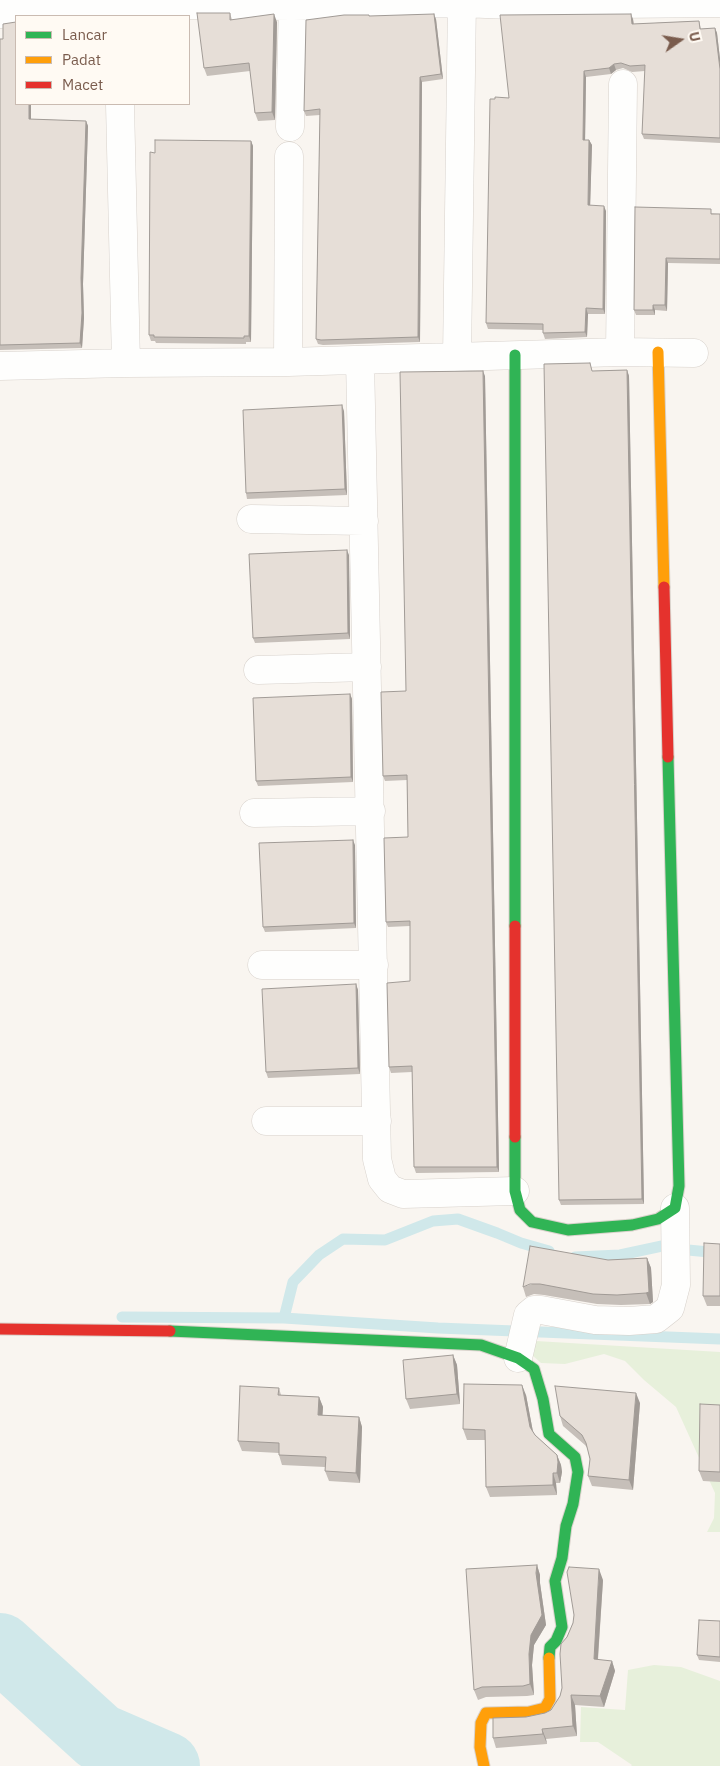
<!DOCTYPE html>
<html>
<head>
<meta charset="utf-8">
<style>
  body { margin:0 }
  #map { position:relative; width:720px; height:1766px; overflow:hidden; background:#f9f5f0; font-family:"IBM Plex Sans",sans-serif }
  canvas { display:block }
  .legend { position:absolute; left:15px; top:15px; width:175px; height:90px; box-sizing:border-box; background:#fffaf3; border:1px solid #cabbb1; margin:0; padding:6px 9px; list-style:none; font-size:15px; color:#7a5c4d }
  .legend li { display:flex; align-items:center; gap:10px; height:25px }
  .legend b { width:25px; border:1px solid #cabbb1 }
  .north { position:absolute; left:655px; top:15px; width:50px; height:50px; -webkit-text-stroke:4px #fffaf3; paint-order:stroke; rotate:77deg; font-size:14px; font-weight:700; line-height:20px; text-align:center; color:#7a5c4d }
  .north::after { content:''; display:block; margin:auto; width:18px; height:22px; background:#7a5c4d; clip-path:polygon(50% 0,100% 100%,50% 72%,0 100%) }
</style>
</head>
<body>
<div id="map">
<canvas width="720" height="1766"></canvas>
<ul class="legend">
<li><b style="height:6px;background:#30b455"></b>Lancar</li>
<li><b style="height:6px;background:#ff9f0a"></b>Padat</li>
<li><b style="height:6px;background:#e5322d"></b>Macet</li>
</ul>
<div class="north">U</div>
</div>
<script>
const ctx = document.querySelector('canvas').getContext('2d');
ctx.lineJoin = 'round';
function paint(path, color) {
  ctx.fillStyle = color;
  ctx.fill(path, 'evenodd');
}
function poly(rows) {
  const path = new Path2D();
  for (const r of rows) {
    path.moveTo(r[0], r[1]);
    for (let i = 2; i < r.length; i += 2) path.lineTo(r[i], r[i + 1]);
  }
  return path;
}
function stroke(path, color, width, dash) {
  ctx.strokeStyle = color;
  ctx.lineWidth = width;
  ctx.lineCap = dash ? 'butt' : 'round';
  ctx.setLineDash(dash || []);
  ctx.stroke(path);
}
paint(poly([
  [536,1341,720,1352,720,1532,707,1532,714,1518,715,1493,676,1407,644,1380,625,1361,604,1354,565,1364,541,1363,532,1355],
  [654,1665,681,1667,720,1681,720,1766,631,1766,632,1765,598,1742,580,1742,581,1707,625,1710,628,1670]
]), '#e7f0db');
stroke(poly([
  [688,1250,720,1253],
  [575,1257,620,1255,662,1246],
  [122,1317,284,1318,438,1328,720,1339],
  [284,1318,293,1282,319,1255,343,1239,385,1240,433,1221,458,1219,497,1233,521,1243,549,1251]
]), '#d0e8ea', 11);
stroke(poly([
  [0,1647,99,1737,166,1766]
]), '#d0e8ea', 68);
const street = poly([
  [114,0,114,2,135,5,293,6,462,3,510,5,720,3],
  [0,14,114,2,115,16],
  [120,104,126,363],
  [290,127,293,0],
  [620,352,623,84],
  [457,357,462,0],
  [360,360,377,1159,382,1179,390,1189,403,1194,515,1191],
  [288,362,289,156],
  [0,366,126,363,288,362,620,352,694,353],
  [251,519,364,521],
  [258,670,367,667],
  [254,813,371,811],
  [262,965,374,965],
  [266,1121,377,1121],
  [518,1358,528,1315,534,1310,541,1310,595,1320,629,1321,656,1319,670,1308,676,1285,675,1208]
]);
const fast = poly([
  [515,355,515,926],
  [515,1137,515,1191,520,1210,532,1222,568,1230,632,1225,658,1219,675,1208,679,1186,668,757],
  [170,1331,481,1345,518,1358,534,1369,543,1399,549,1434,575,1457,578,1472,573,1504,566,1526,562,1558,555,1581,562,1627,556,1641,550,1647,549,1658]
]);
const slow = poly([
  [658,352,664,587],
  [484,1766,480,1747,481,1723,486,1713,529,1712,545,1708,550,1699,549,1658]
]);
const jam = poly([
  [664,587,668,757],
  [515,926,515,1137],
  [0,1329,170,1331]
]);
stroke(street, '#d7d1cb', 29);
stroke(fast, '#d9d2cb', 13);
stroke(slow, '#d9d2cb', 13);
stroke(jam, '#d9d2cb', 13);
stroke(street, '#fefefd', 28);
stroke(fast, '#30b455', 11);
stroke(slow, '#ff9f0a', 11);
stroke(jam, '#e5322d', 11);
paint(poly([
  [230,13,232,20,277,22,275,120,258,121,255,113,250,71,207,76,204,68],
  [369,16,436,19,443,79,422,82,420,342,323,345,318,344,316,339,320,115,306,116,304,111],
  [633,19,634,24,699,21,701,29,715,28,717,33,720,59,720,143,644,139,642,134,645,71,632,72,623,68,616,70,611,74,586,77,585,140,589,140,592,145,590,205,606,211,605,314,588,314,587,337,545,339,543,333,543,330,488,329,486,323,495,99,509,98],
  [0,39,3,39,16,104,31,104,31,119,86,121,88,126,83,284,84,318,82,348,0,350],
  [251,141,253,146,251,342,246,342,246,344,156,343,155,341,151,341,149,335,155,153],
  [635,207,720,214,720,264,668,263,667,311,655,310,655,315,636,315,634,310],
  [627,370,629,376,644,1204,561,1205,559,1200,592,371],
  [485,376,499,1172,416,1173,414,1167,412,1072,391,1073,389,1067,410,981,410,926,388,927,386,922,408,837,407,780,385,781,383,776,406,691],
  [344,411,347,495,247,499,246,493],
  [349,555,350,639,255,643,253,638],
  [350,694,352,699,353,782,258,786,256,781],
  [355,845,356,928,265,932,263,927],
  [356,984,358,990,360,1074,268,1078,266,1072],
  [720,1244,720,1306,707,1306,703,1296],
  [647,1258,651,1268,653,1302,650,1304,621,1305,597,1304,544,1295,534,1294,526,1297,523,1287,608,1260],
  [453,1355,457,1365,460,1404,410,1409,406,1399],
  [279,1388,281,1395,319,1397,323,1407,322,1415,359,1417,362,1427,360,1483,329,1481,325,1471,325,1467,282,1465,279,1455,279,1453,242,1451,238,1441],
  [526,1395,533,1432,535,1435,557,1455,561,1465,562,1472,560,1483,556,1483,557,1495,490,1497,486,1487,485,1440,467,1440,463,1429],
  [640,1403,633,1490,592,1486,588,1476,590,1459,588,1449,585,1445,563,1426,560,1416],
  [720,1405,720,1482,703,1481,699,1471],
  [537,1565,540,1575,540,1583,546,1625,534,1645,532,1665,534,1695,527,1696,486,1697,478,1700,474,1690],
  [603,1580,598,1660,612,1661,615,1671,604,1707,575,1705,577,1736,546,1739,547,1744,496,1748,493,1738,526,1717,545,1713,551,1710,560,1696,562,1688,567,1637,573,1623],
  [720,1621,720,1662,699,1660,697,1655]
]), '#c6bfb9');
paint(poly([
  [274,14,277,22,275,120,272,112],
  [434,14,436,19,443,79,441,74],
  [631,14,633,19,634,30,632,24],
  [715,28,717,33,720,59,720,69],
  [614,64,616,70,611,74,609,68],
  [584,71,586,77,585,145,583,140],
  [420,77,422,82,420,342,418,337],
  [29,104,31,104,31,125,29,119],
  [86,121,88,126,83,284,84,318,82,348,80,343,81,278],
  [589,140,592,145,590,211,588,205],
  [251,141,253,146,251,342,249,336],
  [604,206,606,211,605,314,603,309],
  [666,258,668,263,667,311,665,305],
  [653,305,655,310,655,315,653,310],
  [586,308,588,314,587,337,585,332],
  [627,370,629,376,644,1204,642,1199],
  [483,371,485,376,499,1172,497,1167],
  [342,405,344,411,347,495,345,489],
  [347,550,349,555,350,639,348,633],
  [350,694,352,699,353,782,351,777],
  [353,840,355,845,356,928,354,923],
  [356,984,358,990,360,1074,358,1068],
  [647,1258,651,1268,653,1302,650,1304,646,1293],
  [453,1355,457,1365,460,1404,457,1394],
  [522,1385,526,1395,534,1437,530,1427],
  [636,1393,640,1403,633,1490,629,1480],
  [319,1397,323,1407,322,1425,318,1415],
  [359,1417,362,1427,360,1483,356,1473],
  [557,1455,561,1465,562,1472,560,1483,557,1473],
  [553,1473,556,1483,557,1495,553,1485],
  [537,1565,540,1575,540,1583,546,1625,534,1645,532,1665,534,1695,530,1684,529,1654],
  [599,1569,603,1580,597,1670,594,1659],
  [612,1661,615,1671,604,1707,600,1696],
  [571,1695,575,1705,577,1736,573,1726],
  [542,1729,546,1739,547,1744,543,1734]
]), '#a19b96');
const building = poly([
  [197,13,230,13,230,20,274,14,272,112,255,113,249,63,204,68,197,13],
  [434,14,441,74,420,77,418,337,321,340,316,339,320,109,304,111,306,20,344,15,369,15,369,16,434,14],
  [631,14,632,24,699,21,700,29,715,28,720,69,720,138,642,134,645,65,630,66,621,63,614,64,609,68,584,71,583,140,589,140,588,205,604,206,603,309,586,308,585,332,543,333,543,324,486,323,490,99,495,99,495,97,509,98,500,15,631,14],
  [16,22,16,104,29,104,29,119,86,121,81,278,82,313,80,343,0,345,0,39,3,39,3,24,16,22],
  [155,140,251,141,249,336,244,336,244,338,154,337,154,335,149,335,150,152,155,153,155,140],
  [635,207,711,209,711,214,720,214,720,259,666,258,665,305,653,305,653,310,634,310,635,207],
  [590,363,592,371,627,370,642,1199,559,1200,544,364,590,363],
  [483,371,497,1167,414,1167,412,1066,389,1067,387,983,410,981,410,921,386,922,384,838,408,837,407,775,383,776,381,692,406,691,400,372,483,371],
  [342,405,345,489,246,493,243,410,342,405],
  [347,550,348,633,253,638,249,554,347,550],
  [350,694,351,777,256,781,253,698,350,694],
  [353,840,354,923,263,927,259,843,353,840],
  [356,984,358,1068,266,1072,262,989,356,984],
  [704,1243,720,1244,720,1296,703,1296,704,1243],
  [530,1246,608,1260,647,1258,649,1292,646,1293,617,1295,593,1294,540,1284,530,1284,523,1287,530,1246],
  [453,1355,457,1394,406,1399,403,1360,453,1355],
  [464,1384,522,1385,530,1427,535,1435,557,1455,558,1462,557,1473,553,1473,553,1485,486,1487,485,1430,463,1429,464,1384],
  [240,1386,279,1388,278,1395,319,1397,318,1415,359,1417,356,1473,325,1471,326,1457,279,1455,279,1443,238,1441,240,1386],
  [555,1386,636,1393,629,1480,588,1476,590,1459,586,1443,582,1435,560,1416,555,1386],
  [700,1404,720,1405,720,1472,699,1471,700,1404],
  [537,1565,536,1573,542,1615,531,1635,529,1654,530,1684,523,1686,482,1687,474,1690,466,1569,537,1565],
  [569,1567,599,1569,594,1659,612,1661,600,1696,571,1695,573,1726,542,1729,543,1734,493,1738,493,1718,526,1717,545,1713,551,1710,560,1696,562,1688,560,1654,561,1644,567,1637,573,1623,574,1615,567,1572,569,1567],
  [699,1620,720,1621,720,1657,697,1655,699,1620]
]);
paint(building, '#e6ded7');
stroke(building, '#a19b96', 1);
</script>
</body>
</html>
